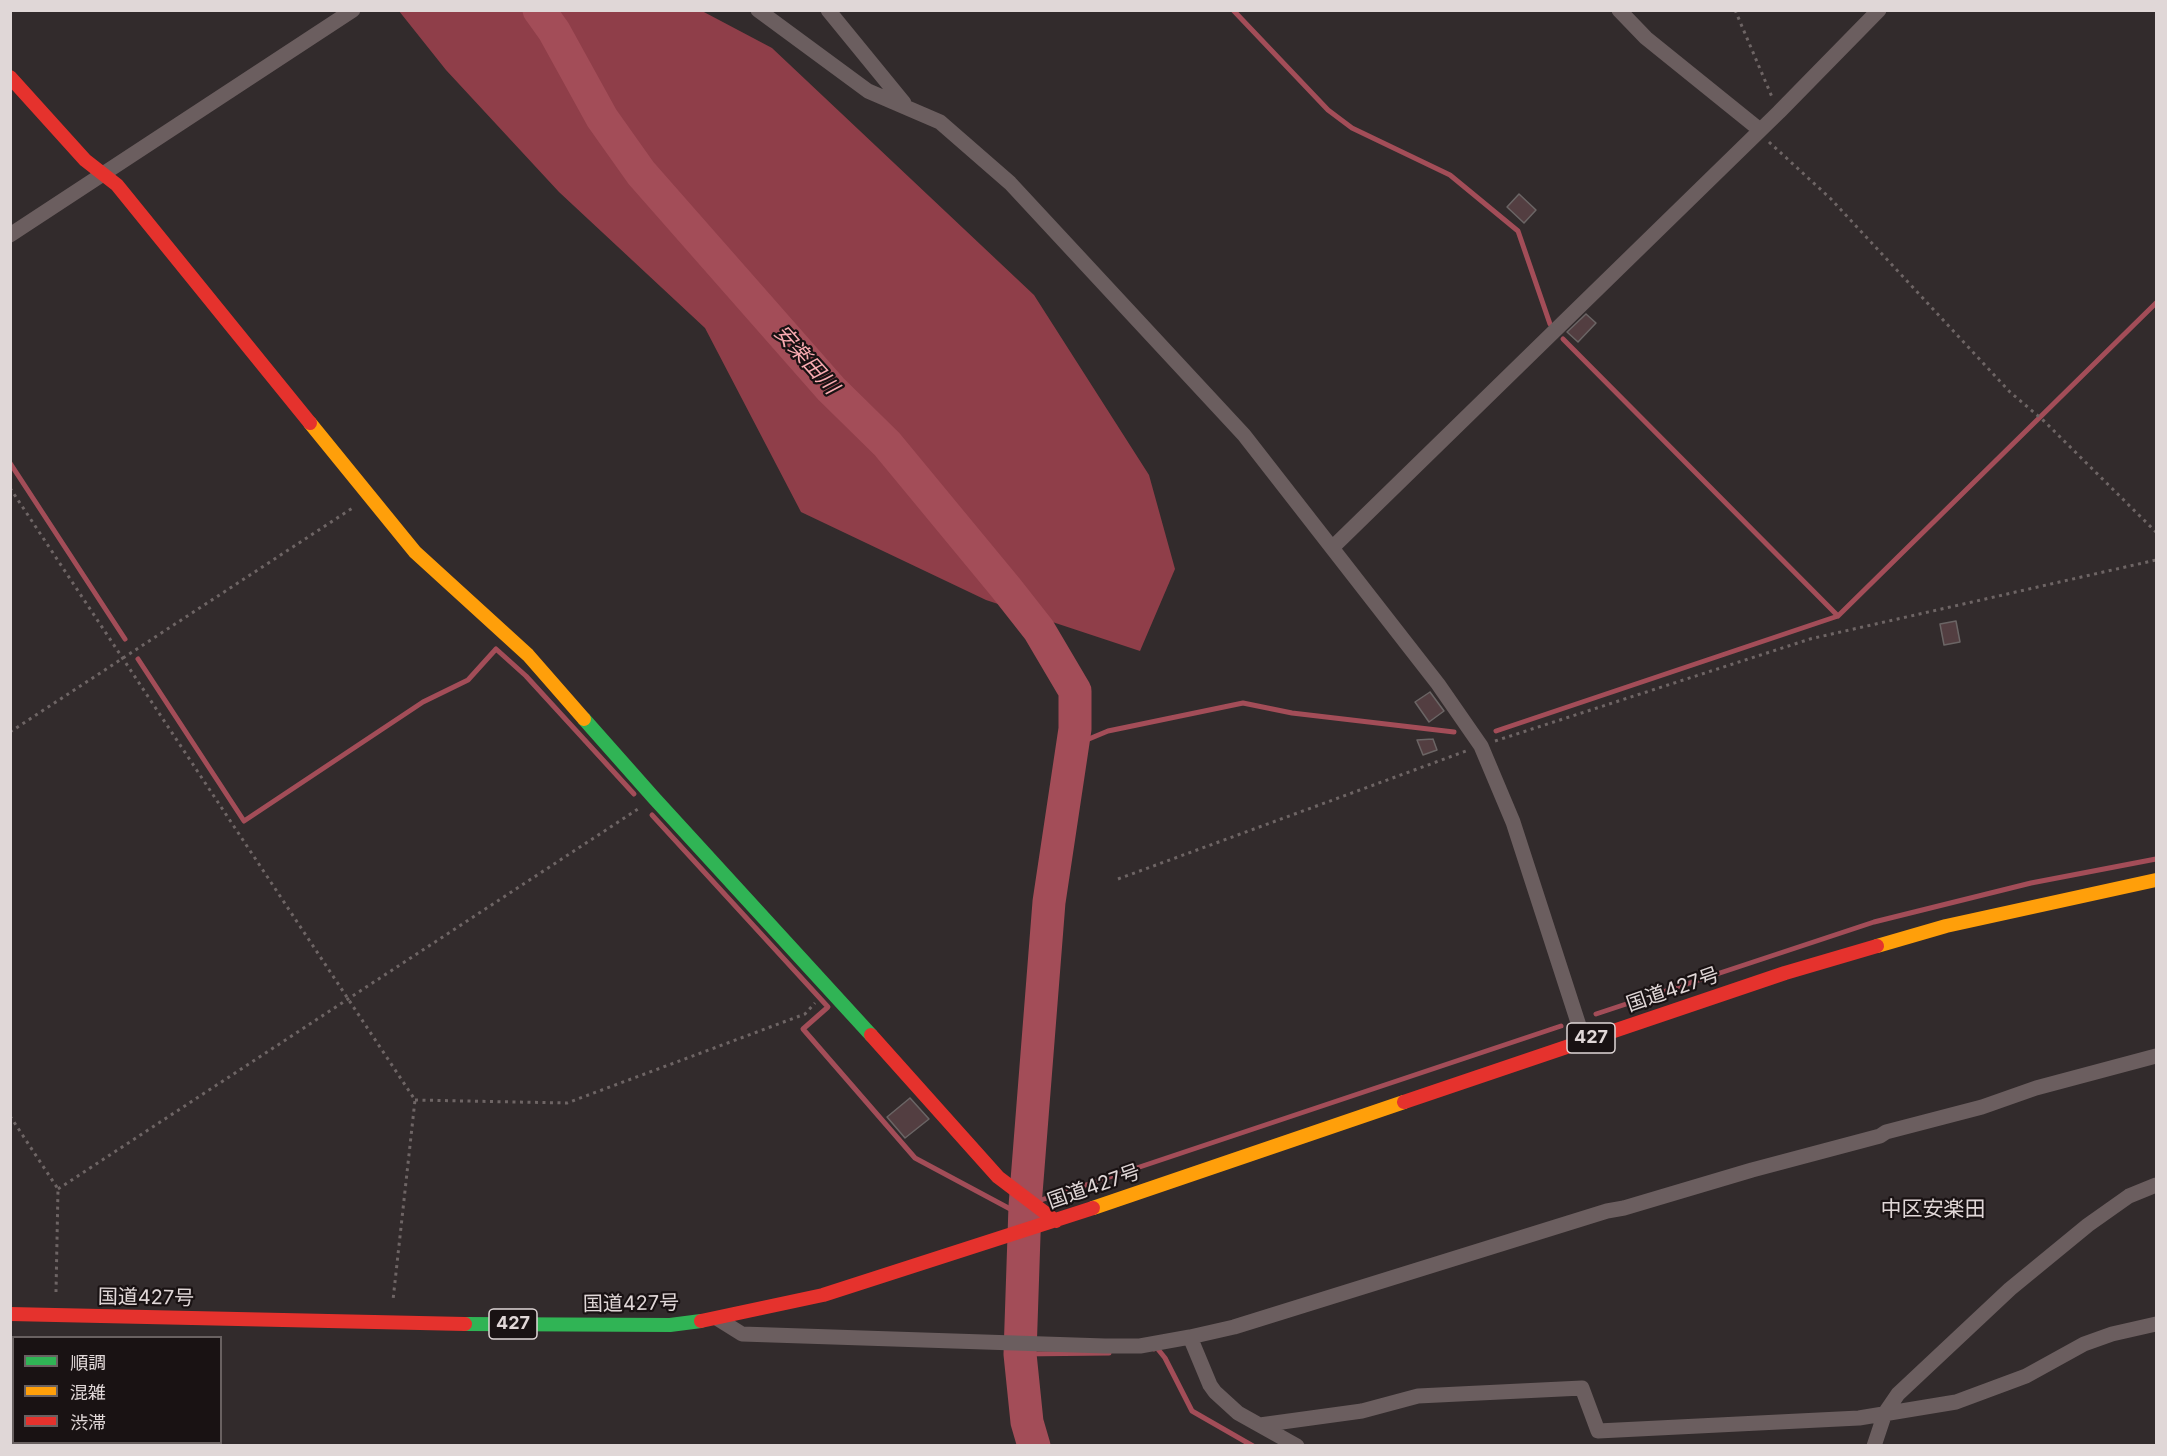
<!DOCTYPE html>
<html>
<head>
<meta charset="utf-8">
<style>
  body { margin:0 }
  #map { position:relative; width:2167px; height:1456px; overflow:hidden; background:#322b2c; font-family:Inter,"Noto Sans JP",sans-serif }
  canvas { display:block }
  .frame { position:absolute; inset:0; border:12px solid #e0d7d7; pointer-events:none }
  .legend { position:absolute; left:12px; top:1336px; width:210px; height:108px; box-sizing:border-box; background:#191213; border:2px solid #696161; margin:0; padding:8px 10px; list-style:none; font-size:18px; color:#e0d7d7 }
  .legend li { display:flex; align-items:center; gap:12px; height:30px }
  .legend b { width:30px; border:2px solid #696161 }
</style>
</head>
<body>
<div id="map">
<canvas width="2167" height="1456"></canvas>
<div class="frame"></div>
<ul class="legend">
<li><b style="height:8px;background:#30b455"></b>順調</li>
<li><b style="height:8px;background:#ff9f0a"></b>混雑</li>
<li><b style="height:8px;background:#e5322d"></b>渋滞</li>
</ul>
</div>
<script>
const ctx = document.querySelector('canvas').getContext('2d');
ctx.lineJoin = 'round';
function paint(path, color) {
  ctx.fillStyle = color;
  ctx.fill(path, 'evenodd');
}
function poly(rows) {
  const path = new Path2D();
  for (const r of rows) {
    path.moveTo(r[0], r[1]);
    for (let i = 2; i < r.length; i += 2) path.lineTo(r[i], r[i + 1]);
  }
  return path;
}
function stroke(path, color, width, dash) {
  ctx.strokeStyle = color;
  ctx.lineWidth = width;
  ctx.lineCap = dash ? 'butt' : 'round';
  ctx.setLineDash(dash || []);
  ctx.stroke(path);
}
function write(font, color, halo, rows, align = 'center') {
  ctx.font = font + ' Inter,"Noto Sans JP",sans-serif';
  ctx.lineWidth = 4.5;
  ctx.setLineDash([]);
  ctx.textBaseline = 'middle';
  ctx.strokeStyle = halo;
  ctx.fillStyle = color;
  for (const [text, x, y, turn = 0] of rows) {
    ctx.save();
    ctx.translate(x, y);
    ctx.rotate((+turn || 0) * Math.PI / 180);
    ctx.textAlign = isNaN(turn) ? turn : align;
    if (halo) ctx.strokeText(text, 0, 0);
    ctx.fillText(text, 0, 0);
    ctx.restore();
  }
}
paint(poly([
  [399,11,702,11,772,48,1034,295,1149,475,1175,569,1140,651,986,600,801,512,705,328,559,192,446,70]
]), '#8f3e49');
stroke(poly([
  [1233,10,1328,110,1352,128,1450,175,1518,231,1550,324],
  [1563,339,1838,616],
  [10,463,125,639],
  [138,659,244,821,423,702,468,680,496,649,526,676,634,794],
  [1496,731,1838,616,2156,303],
  [1072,746,1108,731,1243,703,1292,713,1454,732],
  [652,815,828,1007,803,1029,915,1158,1014,1211,1025,1214],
  [1596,1014,1874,922,2031,883,2156,859],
  [1038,1201,1561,1026],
  [1154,1349,1157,1348,1165,1358,1192,1411,1253,1446],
  [1020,1354,1109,1353]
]), '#a34d58', 5);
stroke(poly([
  [539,10,554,31,602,118,641,173,831,389,887,444,1006,588,1039,630,1075,691,1075,729,1049,902,1025,1206,1020,1354,1027,1422,1034,1446]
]), '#a34d58', 33);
const building = poly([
  [1519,194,1536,210,1524,223,1507,207,1519,194],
  [1586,314,1596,323,1578,342,1567,332,1586,314],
  [1956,621,1960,642,1944,645,1940,624,1956,621],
  [1430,692,1444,711,1429,722,1415,702,1430,692],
  [1433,739,1437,750,1423,755,1417,740,1433,739],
  [910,1098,929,1119,905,1138,887,1117,910,1098]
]);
paint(building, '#533e41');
stroke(building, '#6b6565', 1.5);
stroke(poly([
  [1735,10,1772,97],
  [1769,142,1831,199,2010,392,2044,421,2156,532],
  [10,488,415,1100,393,1300],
  [10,732,354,507],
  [1495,741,1810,639,2156,560],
  [1118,879,1466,751],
  [415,1100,567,1103,805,1014,815,1003],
  [10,1116,58,1189,56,1292],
  [58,1189,638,809]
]), '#6e6565', 3, [3, 4.5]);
stroke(poly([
  [758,10,868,91,940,122,1010,183,1244,435,1438,684,1481,746,1513,822,1584,1041],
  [828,10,904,103],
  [1619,10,1646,38,1760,130],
  [10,235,353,10],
  [1332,548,1779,112,1879,10],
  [718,1319,742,1334,1105,1346,1140,1346,1190,1337,1234,1327,1607,1211,1624,1208,1752,1170,1880,1136,1886,1132,1982,1107,2036,1088,2156,1056],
  [1190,1337,1210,1385,1215,1392,1238,1413,1297,1446],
  [1260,1425,1362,1411,1418,1396,1582,1388,1598,1431,1859,1418,1956,1402,2026,1376,2084,1344,2112,1334,2156,1324],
  [1874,1446,1885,1413,1898,1394,2010,1289,2088,1225,2129,1196,2156,1185]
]), '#6b5e5f', 15);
stroke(poly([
  [584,719,654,798,871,1035],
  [465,1324,670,1325,701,1321]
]), '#30b455', 14);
stroke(poly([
  [310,423,415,552,528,655,584,719],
  [1877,946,1946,926,2156,880],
  [1093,1208,1404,1102]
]), '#ff9f0a', 14);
stroke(poly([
  [10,77,85,160,117,185,310,423],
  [871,1035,998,1177,1056,1221],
  [1404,1102,1785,973,1877,946],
  [10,1314,465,1324],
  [701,1321,823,1295,1093,1208]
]), '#e5322d', 14);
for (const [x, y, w] of [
  [1591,1038,48],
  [513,1324,48]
]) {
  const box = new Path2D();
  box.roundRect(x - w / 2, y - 15, w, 30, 4.5);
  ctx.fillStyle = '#191213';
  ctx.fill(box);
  stroke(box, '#e0d7d7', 1.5);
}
write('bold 18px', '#e0d7d7', null, [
  ["427",1591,1038],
  ["427",513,1324]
]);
write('20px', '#e0d7d7', '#191213', [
  ["国道427号",1673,990,-19],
  ["国道427号",1094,1187,-19],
  ["国道427号",146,1298,1],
  ["国道427号",631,1304,-1]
]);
write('italic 21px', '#faacb2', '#191213', [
  ["安楽田川",806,360,48]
]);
write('21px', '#e0d7d7', '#191213', [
  ["中区安楽田",1933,1210]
]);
</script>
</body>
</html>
